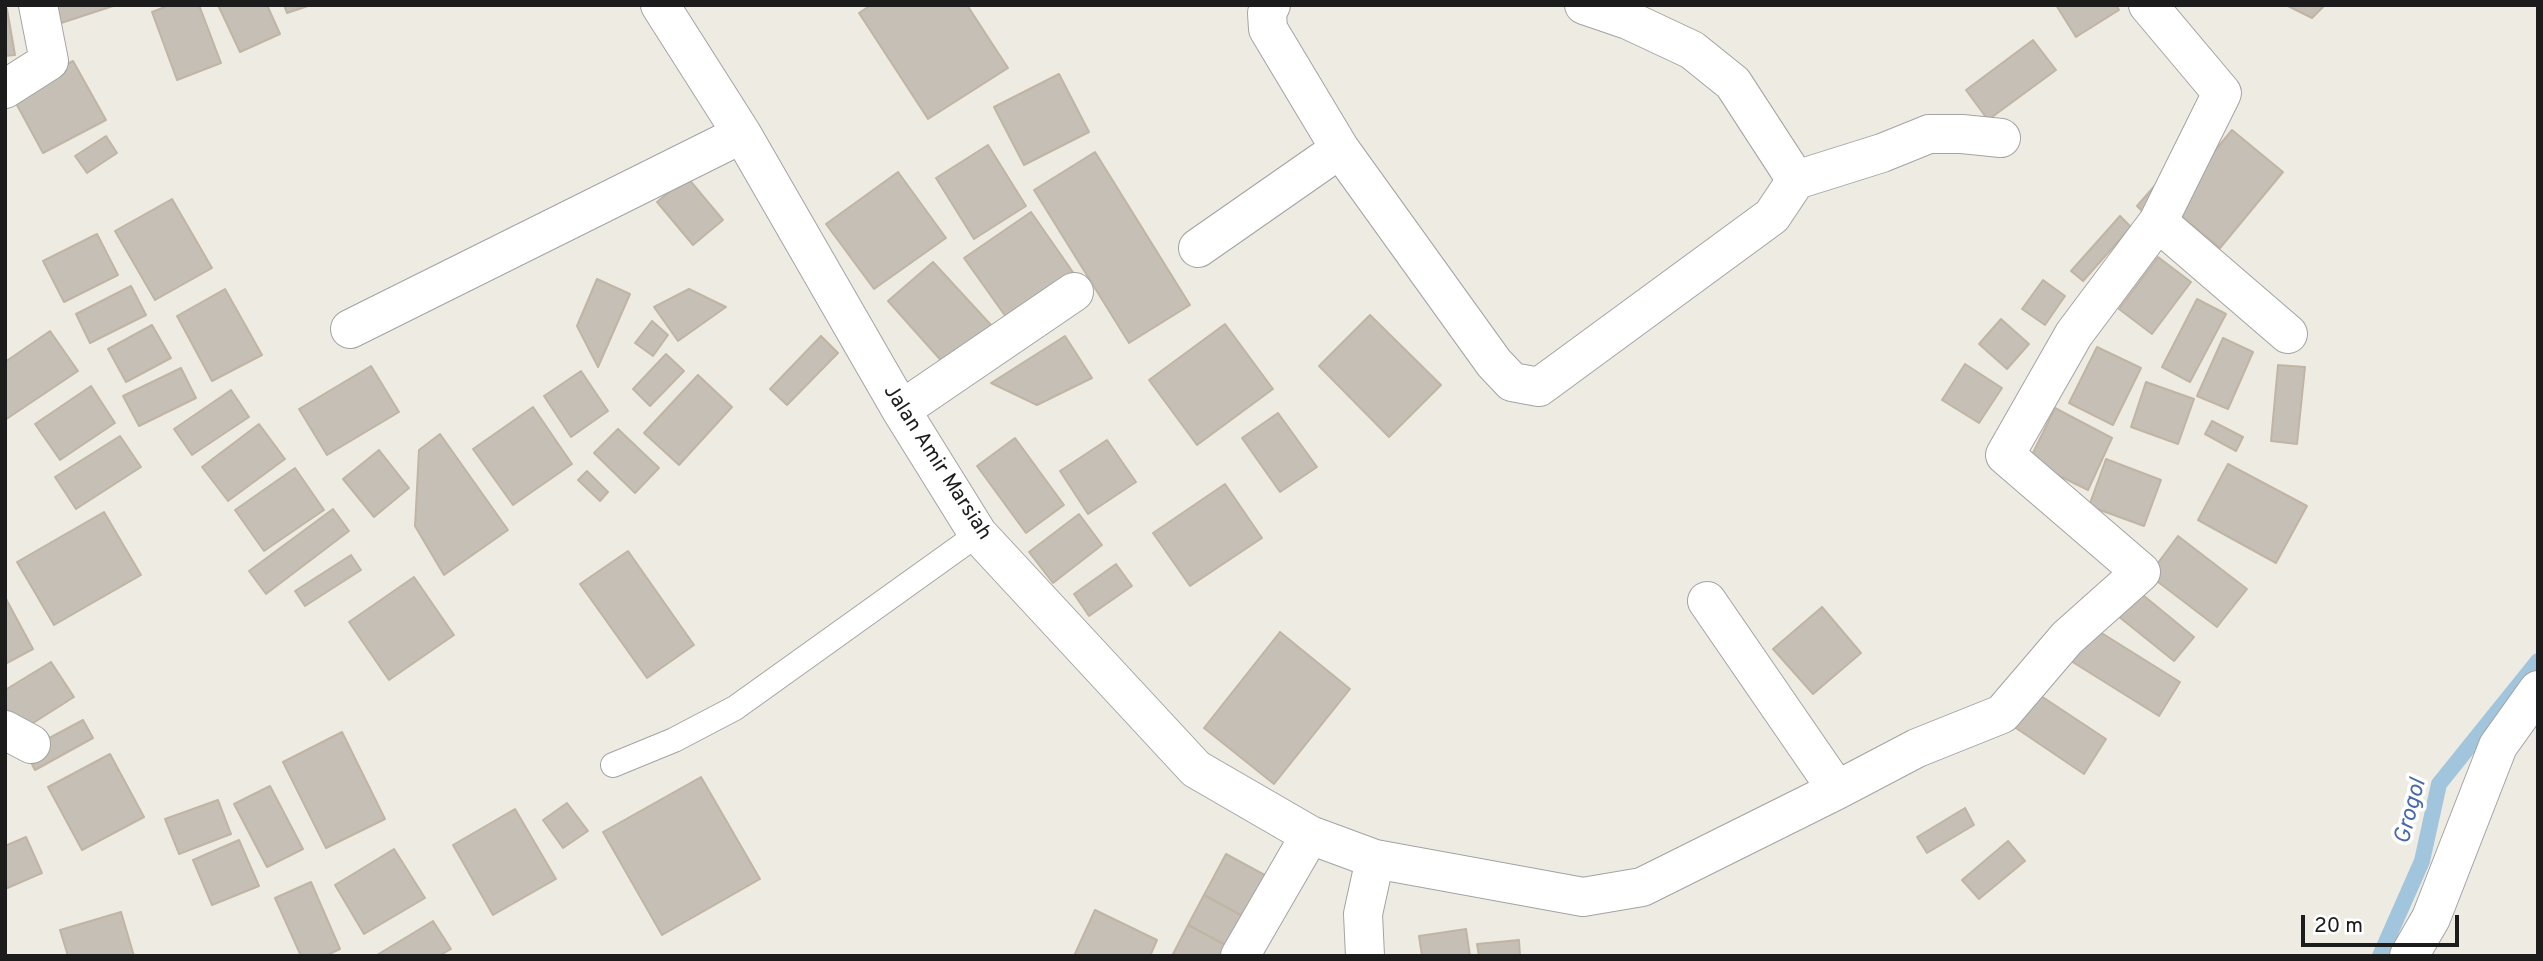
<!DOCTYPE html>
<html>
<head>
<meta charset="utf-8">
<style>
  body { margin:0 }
  #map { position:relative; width:2543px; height:961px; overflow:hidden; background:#eeece2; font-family:Overpass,sans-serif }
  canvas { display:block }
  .frame { position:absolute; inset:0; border:7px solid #1c1c1c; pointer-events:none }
  .scale { position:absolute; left:2301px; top:915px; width:158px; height:32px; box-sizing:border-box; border:4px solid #1c1c1c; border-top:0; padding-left:9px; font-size:21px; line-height:24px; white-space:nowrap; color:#1c1c1c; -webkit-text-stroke:5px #fff; paint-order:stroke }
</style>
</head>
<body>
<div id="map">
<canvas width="2543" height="961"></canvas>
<div class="frame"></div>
<div class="scale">20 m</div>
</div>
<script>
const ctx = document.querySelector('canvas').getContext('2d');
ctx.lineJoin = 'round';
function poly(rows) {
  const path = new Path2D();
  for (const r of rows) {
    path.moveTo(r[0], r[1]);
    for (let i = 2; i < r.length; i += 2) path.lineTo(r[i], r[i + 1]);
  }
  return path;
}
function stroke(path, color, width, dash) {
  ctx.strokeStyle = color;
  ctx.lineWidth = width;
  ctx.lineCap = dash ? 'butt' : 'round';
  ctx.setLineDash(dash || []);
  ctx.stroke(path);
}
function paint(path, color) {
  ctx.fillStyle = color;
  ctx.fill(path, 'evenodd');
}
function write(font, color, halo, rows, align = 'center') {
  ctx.font = font + ' Overpass,sans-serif';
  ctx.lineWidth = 7;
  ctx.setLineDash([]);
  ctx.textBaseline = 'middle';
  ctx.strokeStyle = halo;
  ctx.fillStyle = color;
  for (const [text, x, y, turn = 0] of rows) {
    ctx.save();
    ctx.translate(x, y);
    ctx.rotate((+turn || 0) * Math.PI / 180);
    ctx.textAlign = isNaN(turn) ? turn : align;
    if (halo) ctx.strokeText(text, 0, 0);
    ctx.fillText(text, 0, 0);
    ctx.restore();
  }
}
stroke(poly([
  [2380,956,2422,861,2439,784,2538,661]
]), '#a1c5dd', 16);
const building = poly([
  [48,5,113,5,113,6,55,25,48,5],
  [170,5,199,5,221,63,177,80,152,12,170,5],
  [218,5,267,5,280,34,240,52,218,5],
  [284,5,311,5,287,13,284,5],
  [871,5,967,5,1008,68,928,119,859,13,871,5],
  [2056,5,2116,5,2119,10,2076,37,2056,5],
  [2286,5,2325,5,2312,18,2286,5],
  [7,9,15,55,5,56,5,10,7,9],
  [2033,40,2056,70,1988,120,1966,90,2033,40],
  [73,61,106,120,43,153,11,94,73,61],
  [1059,74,1089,132,1024,165,994,107,1059,74],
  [2232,130,2283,172,2220,248,2169,206,2232,130],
  [106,136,117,153,87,173,75,156,106,136],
  [988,145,1026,206,974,239,936,178,988,145],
  [1095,152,1190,305,1129,343,1034,190,1095,152],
  [898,172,946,238,874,289,826,224,898,172],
  [687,177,723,220,693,245,657,202,687,177],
  [2158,182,2143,212,2137,206,2158,182],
  [172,199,212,268,155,300,115,231,172,199],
  [1031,212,1077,278,1011,324,964,258,1031,212],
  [2120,216,2131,227,2083,281,2071,271,2120,216],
  [97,234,118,275,64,302,43,261,97,234],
  [2158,257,2191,282,2152,334,2119,309,2158,257],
  [933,262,991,325,946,366,888,301,933,262],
  [597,279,630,294,598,367,577,326,597,279],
  [2043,280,2065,296,2045,325,2022,309,2043,280],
  [131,286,146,315,90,343,76,314,131,286],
  [225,289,262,355,212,381,177,316,225,289],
  [689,289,726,307,678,341,654,307,689,289],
  [2197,299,2226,314,2190,382,2162,367,2197,299],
  [1370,315,1441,385,1389,437,1319,366,1370,315],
  [2001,319,2029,344,2007,369,1979,344,2001,319],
  [652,321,668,335,653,356,635,343,652,321],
  [1225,324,1273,389,1197,445,1149,380,1225,324],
  [152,325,171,358,126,382,108,349,152,325],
  [50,331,78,371,5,420,5,362,50,331],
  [821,336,838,353,787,405,770,389,821,336],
  [1065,336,1092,378,1037,405,991,383,1065,336],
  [2223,338,2253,352,2228,409,2197,396,2223,338],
  [2097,347,2141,368,2113,425,2069,403,2097,347],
  [666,354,684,371,650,406,633,389,666,354],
  [1965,364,2002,388,1979,423,1942,400,1965,364],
  [2278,365,2305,367,2297,444,2271,441,2278,365],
  [371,366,399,412,327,455,299,409,371,366],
  [181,368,196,398,139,426,123,396,181,368],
  [581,371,608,411,571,437,544,396,581,371],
  [698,375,732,407,679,465,644,433,698,375],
  [2146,382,2194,399,2178,444,2131,427,2146,382],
  [91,386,115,423,60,460,35,424,91,386],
  [231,390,249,417,192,455,174,429,231,390],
  [533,407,572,464,513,505,473,449,533,407],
  [2055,408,2112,438,2088,490,2029,461,2055,408],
  [1278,413,1317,467,1280,492,1242,438,1278,413],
  [2212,421,2243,437,2236,451,2205,434,2212,421],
  [259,424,285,459,228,501,202,467,259,424],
  [618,429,659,468,635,493,594,453,618,429],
  [440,434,508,530,444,575,415,526,419,450,440,434],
  [120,436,141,467,76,509,55,477,120,436],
  [1015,438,1064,505,1026,533,977,466,1015,438],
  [1107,440,1136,482,1088,514,1060,471,1107,440],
  [379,450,409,488,374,517,343,479,379,450],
  [2106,459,2161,480,2144,526,2089,506,2106,459],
  [2228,464,2307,506,2276,563,2198,520,2228,464],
  [295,468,324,510,264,551,235,510,295,468],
  [587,471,608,492,600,501,578,480,587,471],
  [1225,484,1262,538,1190,586,1153,533,1225,484],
  [333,509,349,531,266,594,249,571,333,509],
  [104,512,141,575,54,625,17,562,104,512],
  [1079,514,1102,545,1053,583,1029,552,1079,514],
  [2178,536,2247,589,2217,627,2149,575,2178,536],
  [628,551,694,645,647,678,580,584,628,551],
  [351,555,361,570,305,606,295,591,351,555],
  [1116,564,1132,586,1089,616,1074,594,1116,564],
  [414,577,454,635,389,680,349,622,414,577],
  [2138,591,2194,637,2174,661,2118,616,2138,591],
  [5,597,33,649,5,664,5,597],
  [1822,607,1861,653,1813,694,1773,649,1822,607],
  [2092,627,2180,682,2159,716,2071,661,2092,627],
  [1280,632,1350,689,1274,784,1204,728,1280,632],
  [51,662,74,697,19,732,5,711,5,690,51,662],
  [2032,690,2106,739,2084,774,2010,724,2032,690],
  [83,720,93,738,35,770,25,751,83,720],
  [342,732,385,819,326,848,283,762,342,732],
  [110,754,144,817,82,850,48,787,110,754],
  [701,777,760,879,662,935,603,832,701,777],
  [270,786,303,849,267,867,234,804,270,786],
  [218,800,231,834,179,854,165,819,218,800],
  [567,803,588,831,563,848,543,820,567,803],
  [1965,808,1974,825,1927,853,1917,837,1965,808],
  [515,809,556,879,493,915,453,845,515,809],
  [26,837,42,873,5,889,5,846,26,837],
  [239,840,259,886,212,905,193,860,239,840],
  [2008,841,2025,861,1979,899,1962,880,2008,841],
  [394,849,425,898,364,934,335,885,394,849],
  [1226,854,1272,879,1250,920,1204,895,1226,854],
  [311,882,340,949,325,956,301,956,275,898,311,882],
  [1204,895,1250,920,1235,950,1188,925,1204,895],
  [1095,910,1157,940,1150,956,1074,956,1095,910],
  [121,912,134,956,68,956,60,930,121,912],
  [433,921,451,949,439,956,377,955,433,921],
  [1188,925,1235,950,1232,956,1172,956,1188,925],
  [1466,929,1470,956,1422,956,1419,936,1466,929],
  [1519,940,1520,956,1479,956,1477,944,1519,940]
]);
paint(building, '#c6bfb5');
stroke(building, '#c0b5a4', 2);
const service = poly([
  [613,765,674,740,735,708,978,534]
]);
const minor = poly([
  [660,5,742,134,901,410,978,534,1196,769,1310,835,1375,859,1583,897,1642,887,1837,790,1917,748,2002,714,2067,638,2141,572,2005,455,2074,334,2158,222],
  [1271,5,1267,13,1268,29,1340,149,1494,363,1512,382,1539,387,1772,216,1796,180,1733,83,1692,50,1628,20,1584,5],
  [2148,5,2222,93,2158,222,2288,334],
  [5,89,49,61,38,5],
  [1796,180,1882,153,1929,134,1962,134,2001,138],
  [1198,248,1340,149],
  [350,329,742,134],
  [901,410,1074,292],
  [1707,601,1837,790],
  [5,730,31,744],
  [1240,956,1310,835],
  [1365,956,1363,914,1375,859],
  [2409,956,2431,918,2498,746,2538,690]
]);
stroke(service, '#a3a3a3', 26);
stroke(minor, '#a3a3a3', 40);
stroke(service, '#fff', 24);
stroke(minor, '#fff', 38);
write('21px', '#1c1c1c', '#fff', [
  ["Jalan Amir Marsiah",936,463,57]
]);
write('italic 23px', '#4869ad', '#fff', [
  ["Grogol",2412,812,-75]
]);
</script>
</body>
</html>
